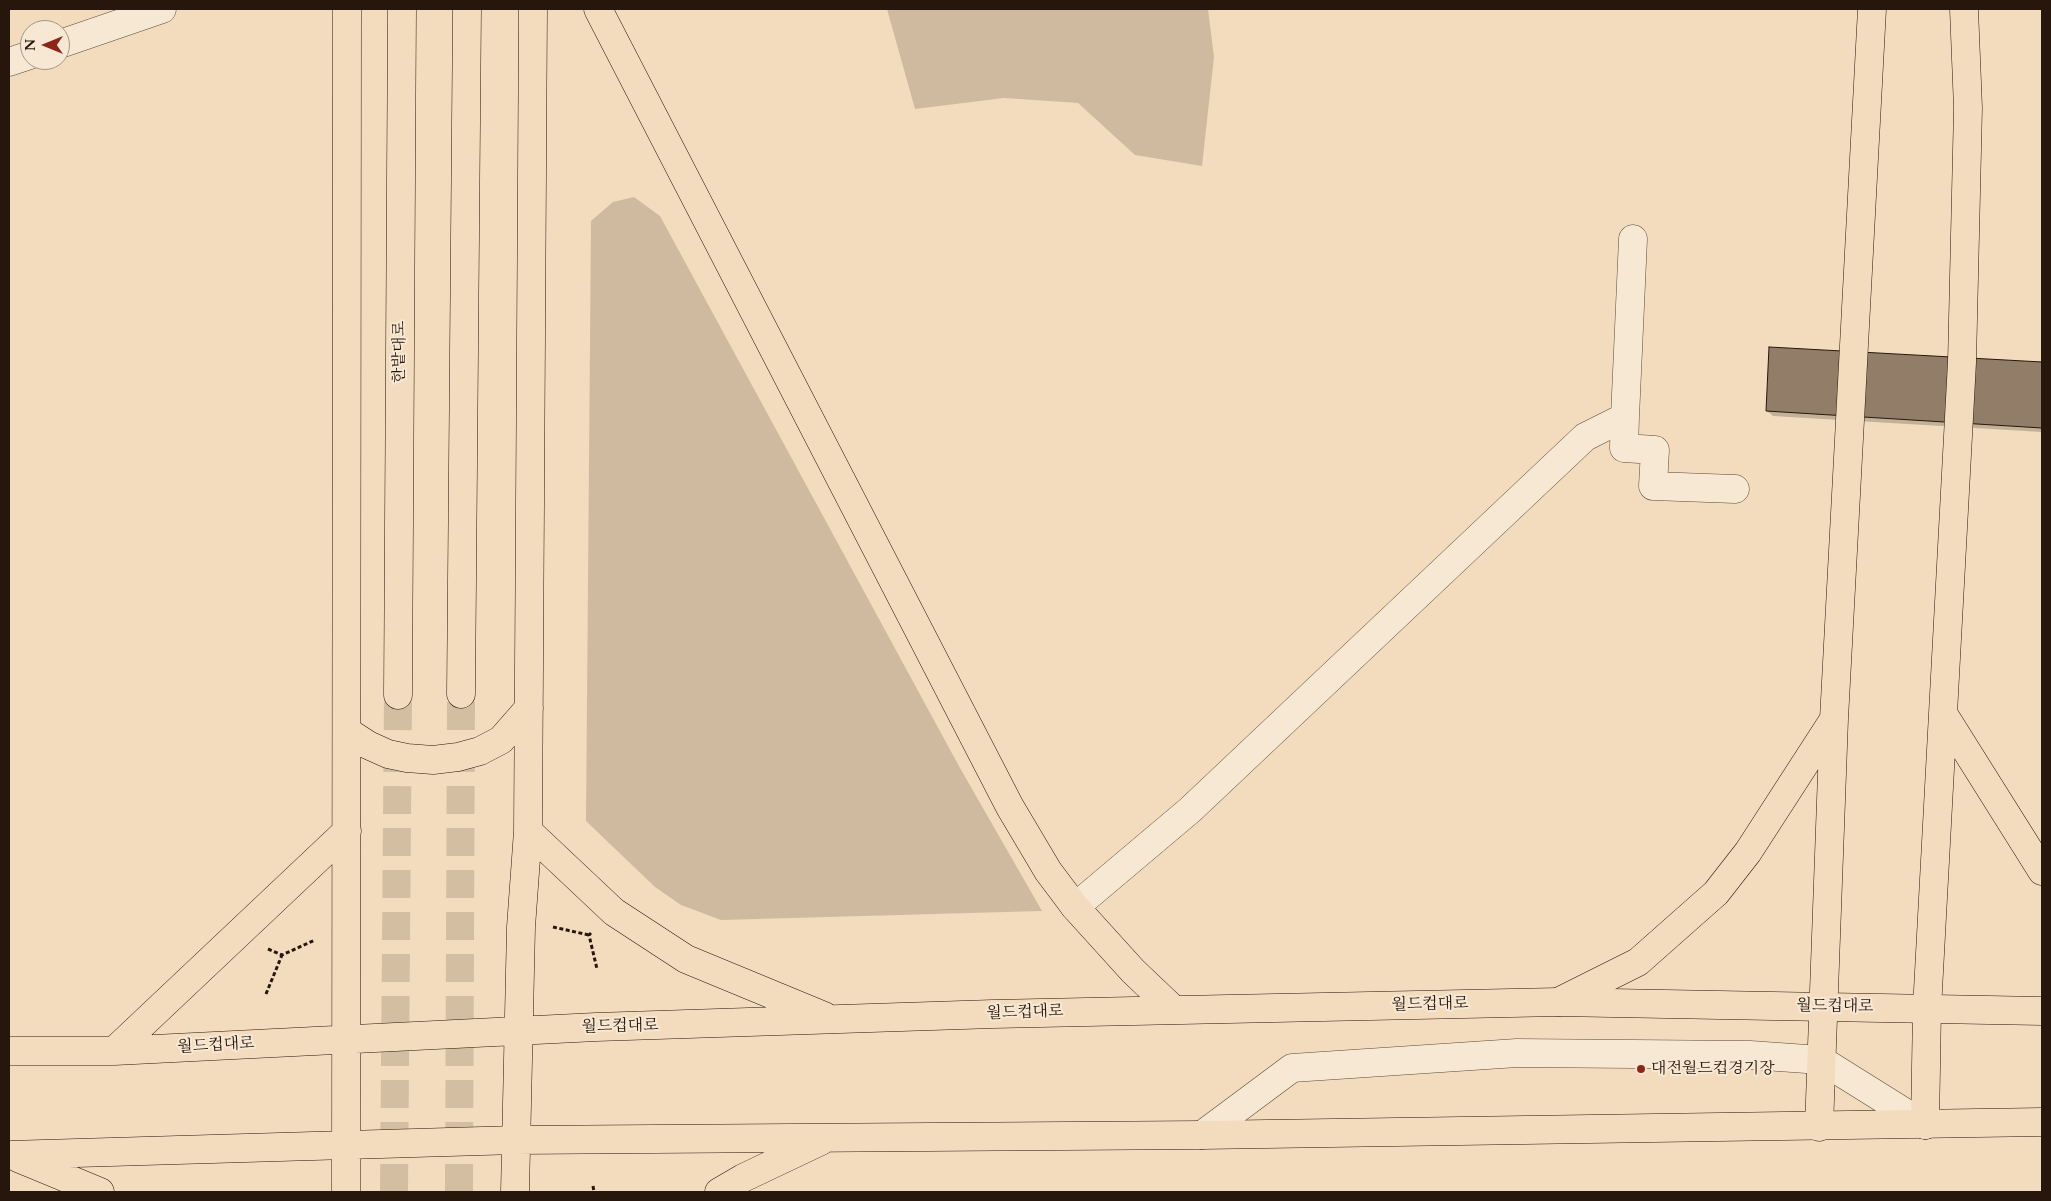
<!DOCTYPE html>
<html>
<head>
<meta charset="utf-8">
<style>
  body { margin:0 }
  #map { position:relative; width:2051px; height:1201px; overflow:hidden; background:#f3dcbd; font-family:Cardo,serif }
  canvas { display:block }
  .frame { position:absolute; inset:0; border:10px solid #27160b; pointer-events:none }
  .north { position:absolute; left:20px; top:20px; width:50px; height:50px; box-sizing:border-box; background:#f7e8d4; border:1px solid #a49484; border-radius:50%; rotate:270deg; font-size:14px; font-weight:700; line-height:20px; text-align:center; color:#27160b }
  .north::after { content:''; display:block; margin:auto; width:18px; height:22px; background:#8f2418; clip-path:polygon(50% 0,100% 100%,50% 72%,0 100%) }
</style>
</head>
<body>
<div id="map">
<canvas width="2051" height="1201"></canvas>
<div class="frame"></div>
<div class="north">N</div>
</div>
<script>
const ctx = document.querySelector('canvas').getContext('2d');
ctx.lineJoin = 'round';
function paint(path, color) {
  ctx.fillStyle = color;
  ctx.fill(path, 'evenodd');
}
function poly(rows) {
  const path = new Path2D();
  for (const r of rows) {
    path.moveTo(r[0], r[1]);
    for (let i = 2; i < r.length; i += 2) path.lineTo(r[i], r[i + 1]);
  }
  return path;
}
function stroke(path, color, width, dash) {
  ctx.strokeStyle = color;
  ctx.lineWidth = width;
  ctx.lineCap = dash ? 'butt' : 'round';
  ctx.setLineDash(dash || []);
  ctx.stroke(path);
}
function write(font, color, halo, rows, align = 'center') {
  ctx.font = font + ' Cardo,"Noto Serif KR",serif';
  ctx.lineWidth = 4;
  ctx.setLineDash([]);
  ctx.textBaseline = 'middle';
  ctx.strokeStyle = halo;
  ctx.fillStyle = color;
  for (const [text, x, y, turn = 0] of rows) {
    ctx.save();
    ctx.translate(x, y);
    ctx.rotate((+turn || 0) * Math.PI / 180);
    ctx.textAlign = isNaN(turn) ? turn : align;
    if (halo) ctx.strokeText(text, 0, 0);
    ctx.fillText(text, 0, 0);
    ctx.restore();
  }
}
paint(poly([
  [887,9,1208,9,1214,57,1202,166,1135,155,1078,103,1004,98,915,109],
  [634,197,660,216,960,768,1042,911,721,920,681,905,655,887,586,821,591,221,613,202]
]), '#d0ba9f');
paint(poly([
  [1771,348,2042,364,2042,432,1773,416,1767,411]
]), '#0003');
const building = poly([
  [1769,347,2042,362,2042,428,1766,411,1769,347]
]);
paint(building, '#917d68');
stroke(building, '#27160b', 1);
stroke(poly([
  [394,1192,398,695],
  [459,1192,461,694]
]), '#d4bea2', 28, [28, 14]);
const minor = poly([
  [60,44,162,9],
  [9,62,30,55],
  [1625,417,1633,239],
  [1075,907,1190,810,1585,437,1625,417,1624,448,1655,450,1653,486,1735,489],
  [1202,1135,1292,1068,1517,1053,1750,1055,1821,1060,1925,1125]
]);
const major = poly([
  [598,9,1010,807,1048,871,1075,907,1133,971,1173,1009],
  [461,694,467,9],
  [398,695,402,9],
  [348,732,368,745,388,754,407,758,433,760,458,757,480,751,501,740,529,708],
  [528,831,614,912,686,959,824,1016],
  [9,1051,114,1051,596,1027,993,1014,1558,1002,2042,1011],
  [114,1051,347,831],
  [9,1155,516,1140,1202,1135,2042,1122],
  [18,1158,100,1192],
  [346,1192,347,9],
  [515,1192,521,927,528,831,533,9],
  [719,1192,743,1178,821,1141]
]);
const highway = poly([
  [1944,715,2042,871],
  [1558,1002,1638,962,1716,893,1748,852,1834,719],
  [1925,1125,1927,1009,1962,362,1968,108,1964,9],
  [1819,1127,1834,719,1872,9]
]);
stroke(minor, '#5a4838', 29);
stroke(major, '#27160b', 29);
stroke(highway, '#27160b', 29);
stroke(poly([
  [553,927,589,935],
  [591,933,589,935,597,969],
  [268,949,282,955,315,940],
  [266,994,282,955],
  [593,1186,594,1192]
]), '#27160b', 3, [4, 2.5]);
stroke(minor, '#f7e8d4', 28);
stroke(major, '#f3dcbd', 28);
stroke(highway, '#f3dcbd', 28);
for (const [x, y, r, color] of [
  [1641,1069,5,"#8f2418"]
]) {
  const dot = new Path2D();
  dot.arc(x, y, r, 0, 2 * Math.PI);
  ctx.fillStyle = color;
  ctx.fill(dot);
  stroke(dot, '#f7e8d4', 2);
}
write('16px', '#27160b', '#f7e8d4', [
  ["한밭대로",400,352,-90],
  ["월드컵대로",1430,1005,-1],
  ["월드컵대로",1835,1007,1],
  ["월드컵대로",1025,1013,-2],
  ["월드컵대로",620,1027,-1],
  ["월드컵대로",216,1046,-3]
]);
write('16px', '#27160b', '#f7e8d4', [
  ["대전월드컵경기장",1651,1069]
], 'left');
</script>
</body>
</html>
